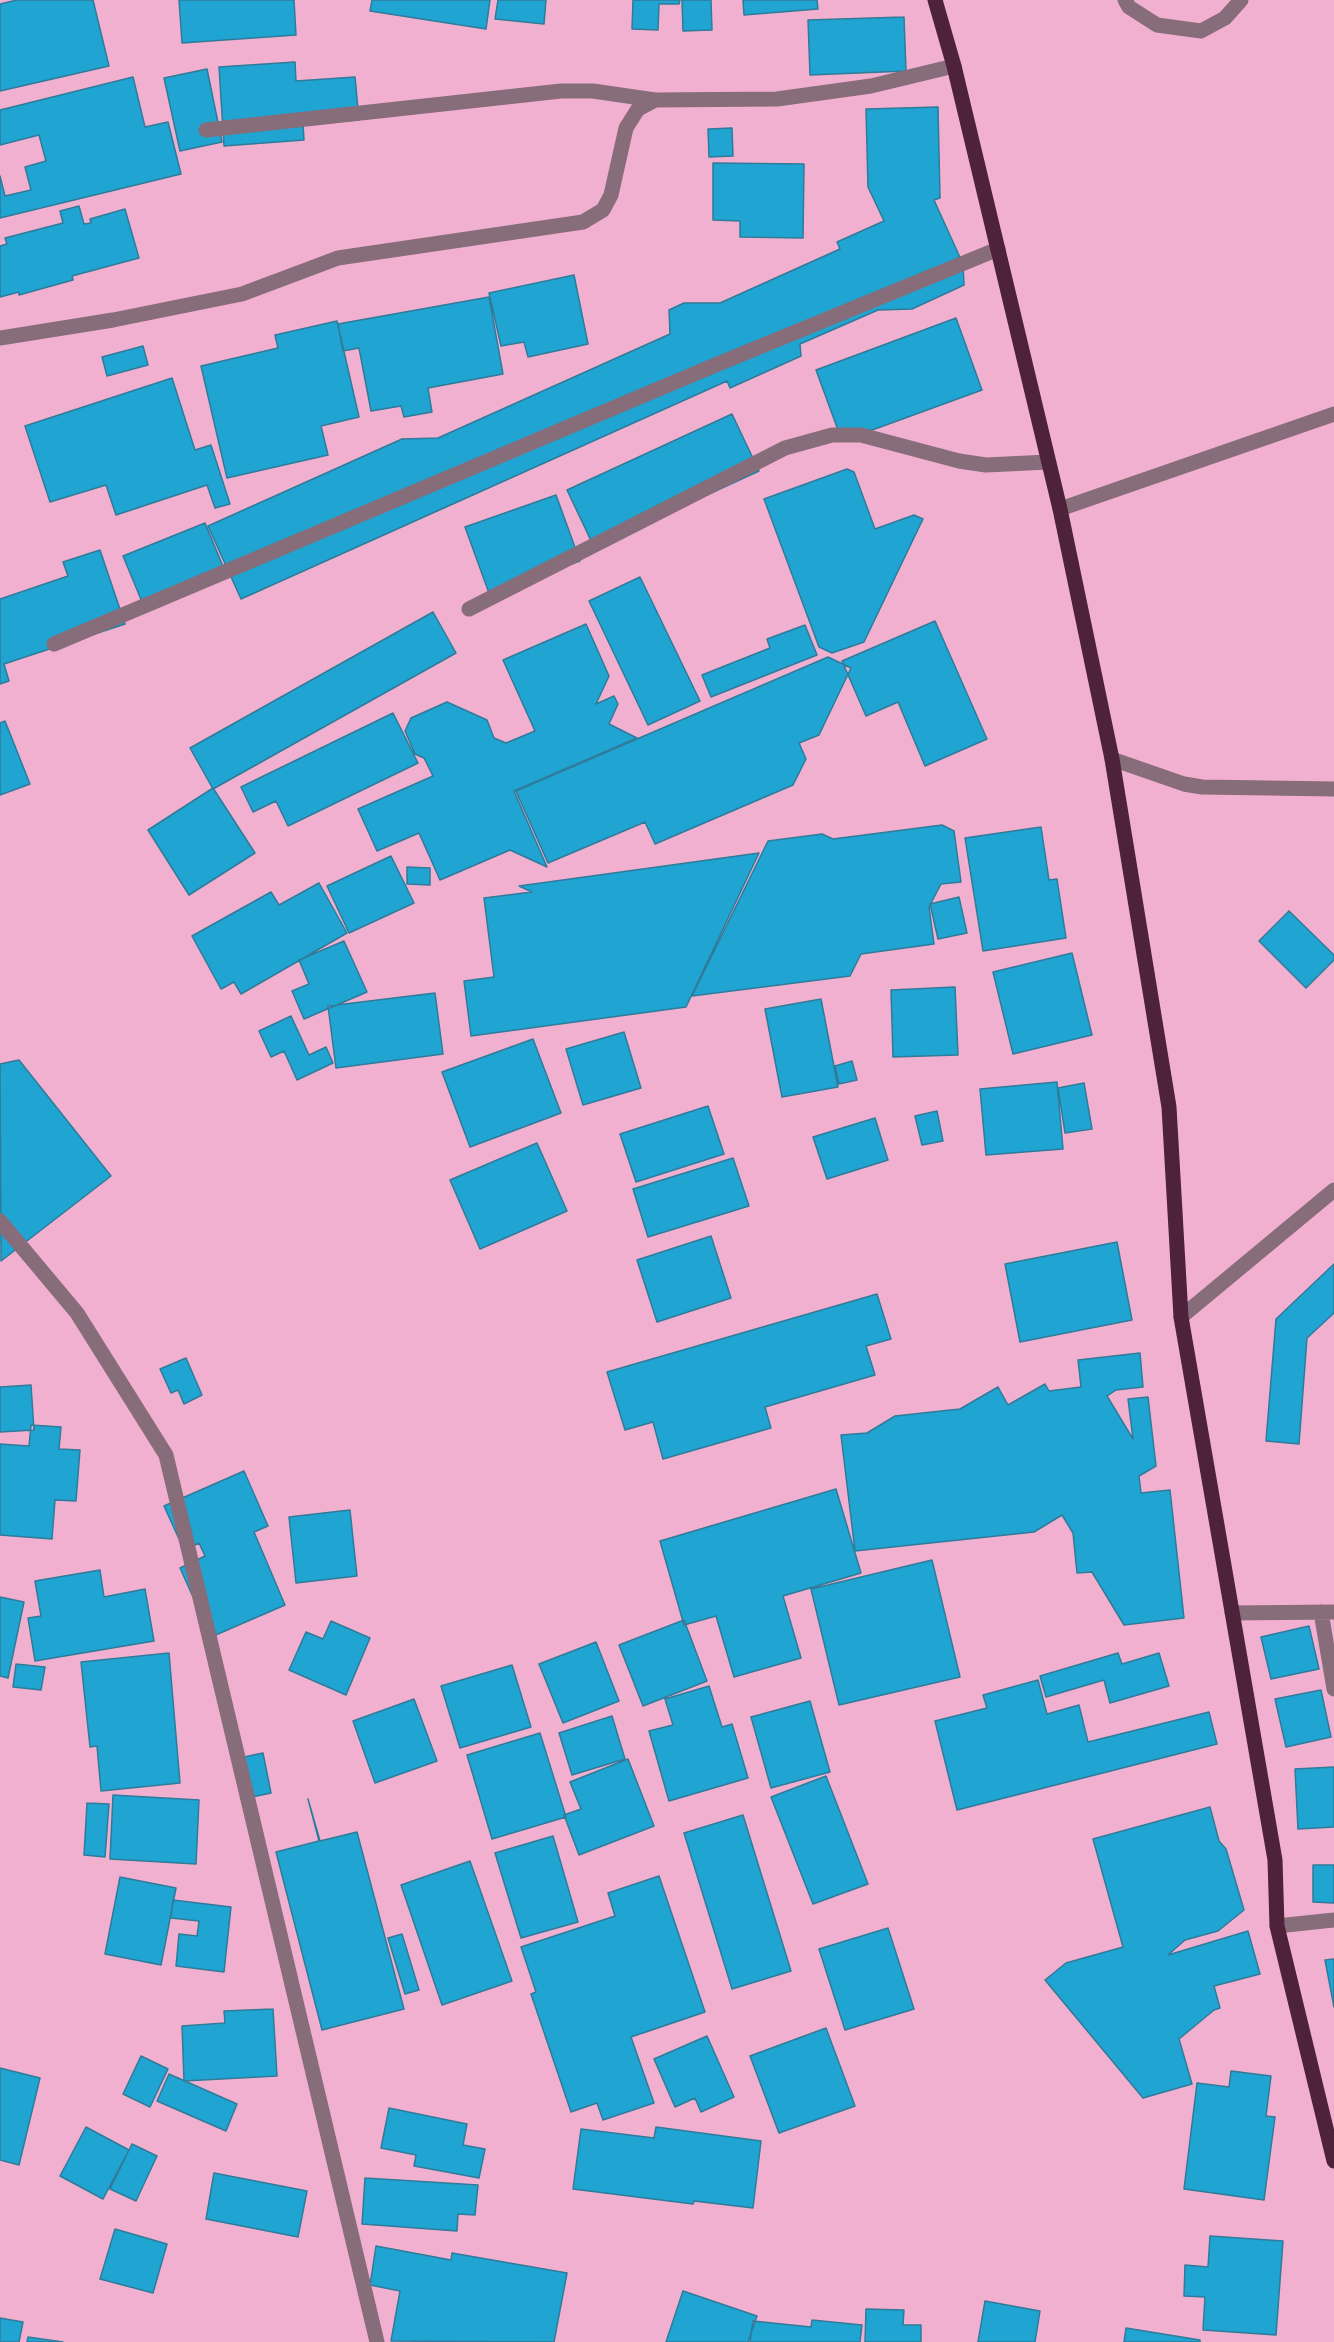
<!DOCTYPE html>
<html>
<head>
<meta charset="utf-8">
<style>
  body { margin:0 }
  canvas { display:block; background:#f2b0d0 }
</style>
</head>
<body>
<canvas width="1334" height="2342"></canvas>
<script>
const ctx = document.querySelector('canvas').getContext('2d');
ctx.lineJoin = 'round';
function paint(path, color) {
  ctx.fillStyle = color;
  ctx.fill(path, 'evenodd');
}
function poly(rows) {
  const path = new Path2D();
  for (const r of rows) {
    path.moveTo(r[0], r[1]);
    for (let i = 2; i < r.length; i += 2) path.lineTo(r[i], r[i + 1]);
  }
  return path;
}
function stroke(path, color, width, dash) {
  ctx.strokeStyle = color;
  ctx.lineWidth = width;
  ctx.lineCap = dash ? 'butt' : 'round';
  ctx.setLineDash(dash || []);
  ctx.stroke(path);
}
const building = poly([
  [17,0,93,0,109,66,0,91,0,4,17,0],
  [179,0,294,0,296,35,182,43,179,0],
  [372,0,490,0,486,29,370,11,372,0],
  [498,0,546,0,544,24,495,19,498,0],
  [633,0,680,0,679,4,659,4,658,30,632,29,633,0],
  [682,0,711,0,712,30,683,31,682,0],
  [743,0,817,0,818,9,744,15,743,0],
  [904,17,906,71,810,75,808,20,904,17],
  [295,62,296,81,355,77,359,120,303,124,304,140,224,146,219,67,295,62],
  [207,69,222,142,180,151,164,78,207,69],
  [133,77,145,127,168,122,181,174,0,218,0,176,5,196,31,190,25,167,46,161,39,135,0,145,0,110,133,77],
  [938,107,940,198,934,200,963,264,964,285,912,309,878,310,800,344,801,356,730,388,727,381,241,599,208,526,402,439,438,438,670,334,669,310,684,303,720,303,840,249,837,242,884,221,868,187,866,109,938,107],
  [732,128,733,156,709,157,708,129,732,128],
  [713,163,804,164,803,238,740,237,740,221,713,220,713,163],
  [79,206,84,224,91,223,90,219,125,209,139,258,72,276,73,280,19,295,19,292,0,297,0,246,7,244,5,238,63,223,60,211,79,206],
  [574,275,588,344,528,357,524,342,501,346,489,293,574,275],
  [489,297,503,374,428,388,432,412,404,417,401,406,371,411,359,348,343,351,338,324,489,297],
  [956,318,982,390,842,441,816,370,956,318],
  [337,321,359,417,321,426,328,455,227,478,201,366,278,348,275,335,337,321],
  [143,346,148,365,107,376,102,357,143,346],
  [172,378,195,450,211,445,230,504,215,508,207,485,116,515,106,485,50,502,25,426,172,378],
  [732,414,759,471,594,547,567,490,732,414],
  [847,469,854,472,875,529,914,515,923,519,864,642,832,653,819,647,764,499,847,469],
  [556,495,580,561,489,593,465,527,556,495],
  [205,523,227,576,145,609,123,556,205,523],
  [100,550,125,624,4,664,9,681,0,684,0,599,68,576,63,562,100,550],
  [640,577,700,701,648,725,589,601,640,577],
  [433,612,456,653,213,789,190,748,433,612],
  [935,621,987,739,925,766,898,702,866,716,842,661,935,621],
  [586,624,609,676,596,704,614,696,618,704,609,724,637,738,514,791,547,867,510,850,440,880,419,833,377,851,358,809,433,776,424,758,415,754,405,731,411,718,447,702,487,720,494,738,506,743,535,731,503,660,586,624],
  [805,625,817,655,711,697,702,675,770,648,767,639,805,625],
  [828,657,851,668,819,735,799,743,806,759,793,785,655,844,645,822,548,863,516,791,828,657],
  [393,713,418,763,288,826,276,801,253,812,241,787,393,713],
  [5,721,30,784,0,795,0,723,5,721],
  [213,788,255,853,189,895,148,830,213,788],
  [942,825,954,831,961,882,941,884,929,907,934,944,861,954,850,976,692,996,768,841,822,834,833,839,942,825],
  [1041,827,1049,880,1057,879,1066,938,983,951,965,838,1041,827],
  [759,853,686,1007,471,1036,464,981,494,977,484,898,532,892,519,886,759,853],
  [391,856,414,903,349,933,327,886,391,856],
  [407,867,430,868,430,885,407,884,407,867],
  [319,883,347,933,241,994,234,982,221,989,192,936,271,892,279,905,319,883],
  [959,897,967,933,938,939,930,904,959,897],
  [1289,911,1334,955,1334,960,1306,988,1259,941,1289,911],
  [344,941,367,992,304,1019,292,991,309,984,299,960,344,941],
  [1072,953,1092,1035,1013,1054,993,972,1072,953],
  [955,987,958,1055,893,1057,891,990,955,987],
  [435,993,443,1054,336,1068,328,1006,435,993],
  [821,999,838,1087,782,1097,765,1009,821,999],
  [291,1016,309,1055,326,1047,333,1063,297,1080,284,1051,271,1057,259,1031,291,1016],
  [624,1032,641,1088,583,1105,566,1049,624,1032],
  [533,1039,561,1113,470,1147,442,1072,533,1039],
  [19,1060,111,1176,1,1261,0,1064,19,1060],
  [852,1061,857,1080,839,1084,835,1066,852,1061],
  [1057,1082,1063,1149,986,1155,980,1089,1057,1082],
  [1084,1083,1092,1129,1065,1133,1058,1088,1084,1083],
  [708,1106,724,1154,636,1182,620,1134,708,1106],
  [937,1111,943,1141,922,1145,915,1116,937,1111],
  [875,1118,888,1160,827,1179,813,1137,875,1118],
  [537,1143,567,1211,480,1249,450,1180,537,1143],
  [733,1158,749,1206,648,1237,633,1189,733,1158],
  [711,1236,731,1298,657,1322,637,1260,711,1236],
  [1117,1242,1132,1320,1020,1342,1005,1264,1117,1242],
  [1334,1264,1334,1313,1307,1338,1299,1444,1266,1441,1276,1319,1334,1264],
  [877,1294,891,1339,866,1346,875,1375,765,1407,771,1428,663,1459,653,1422,625,1430,607,1372,877,1294],
  [1140,1353,1143,1387,1116,1390,1107,1396,1133,1439,1128,1399,1148,1397,1156,1466,1139,1476,1141,1493,1170,1490,1184,1618,1124,1625,1092,1572,1077,1573,1073,1533,1062,1515,1034,1532,855,1551,841,1435,867,1433,895,1416,960,1409,998,1387,1008,1405,1045,1384,1049,1391,1081,1387,1078,1360,1140,1353],
  [186,1358,202,1395,184,1404,178,1390,171,1393,160,1369,186,1358],
  [31,1385,34,1430,0,1432,0,1387,31,1385],
  [31,1425,61,1427,59,1449,80,1450,76,1501,55,1500,52,1539,0,1535,0,1444,29,1446,31,1425],
  [244,1471,268,1526,254,1532,285,1605,211,1637,180,1568,205,1556,199,1543,184,1550,164,1506,244,1471],
  [836,1489,861,1573,783,1596,801,1658,734,1677,716,1616,684,1625,660,1541,836,1489],
  [350,1510,357,1576,296,1583,289,1517,350,1510],
  [932,1560,960,1677,839,1705,811,1589,932,1560],
  [100,1570,104,1597,145,1589,154,1641,35,1661,28,1618,41,1616,35,1581,100,1570],
  [0,1597,24,1602,8,1678,0,1676,0,1597],
  [684,1620,707,1681,643,1706,619,1645,684,1620],
  [331,1621,370,1638,346,1695,289,1670,306,1632,323,1639,331,1621],
  [1309,1626,1319,1669,1271,1679,1261,1637,1309,1626],
  [596,1642,619,1701,563,1723,539,1664,596,1642],
  [169,1653,180,1783,101,1791,97,1746,90,1747,81,1662,169,1653],
  [1118,1653,1122,1664,1159,1653,1169,1686,1110,1703,1104,1680,1046,1697,1040,1676,1118,1653],
  [16,1664,45,1667,41,1690,13,1687,16,1664],
  [512,1665,531,1727,460,1748,441,1686,512,1665],
  [1038,1680,1047,1714,1079,1705,1088,1742,1209,1712,1217,1744,957,1810,935,1721,987,1708,983,1695,1038,1680],
  [709,1686,722,1727,732,1724,748,1778,669,1801,649,1731,673,1725,665,1699,709,1686],
  [1321,1690,1331,1737,1286,1747,1275,1699,1321,1690],
  [414,1699,437,1761,375,1783,353,1721,414,1699],
  [810,1701,830,1772,771,1788,751,1717,810,1701],
  [612,1716,625,1759,572,1775,559,1733,612,1716],
  [540,1733,566,1817,492,1839,467,1755,540,1733],
  [263,1753,271,1793,252,1797,244,1757,263,1753],
  [628,1759,654,1826,579,1855,564,1815,581,1809,570,1782,628,1759],
  [1334,1767,1334,1827,1298,1829,1295,1769,1334,1767],
  [826,1776,868,1884,813,1904,771,1797,826,1776],
  [113,1795,199,1800,196,1864,110,1859,113,1795],
  [308,1799,320,1841,357,1832,404,2009,322,2030,276,1852,319,1841,308,1799],
  [87,1803,109,1804,105,1857,84,1855,87,1803],
  [1210,1807,1219,1841,1226,1849,1244,1910,1218,1931,1185,1940,1168,1955,1248,1931,1260,1974,1214,1986,1220,2008,1214,2010,1179,2039,1192,2084,1143,2098,1045,1980,1066,1963,1123,1947,1093,1839,1210,1807],
  [743,1815,791,1971,732,1989,684,1833,743,1815],
  [553,1836,578,1922,521,1938,495,1853,553,1836],
  [470,1861,512,1981,442,2005,401,1885,470,1861],
  [1313,1865,1334,1865,1334,1903,1313,1902,1313,1865],
  [659,1876,705,2012,631,2037,654,2103,603,2120,597,2103,571,2112,531,1994,536,1992,521,1947,615,1916,608,1893,659,1876],
  [120,1877,176,1888,161,1965,105,1954,120,1877],
  [173,1900,231,1907,224,1972,176,1966,179,1934,197,1936,199,1921,171,1918,173,1900],
  [888,1928,914,2009,845,2030,819,1949,888,1928],
  [402,1934,419,1990,405,1994,388,1938,402,1934],
  [1334,1959,1334,2007,1325,1960,1334,1959],
  [273,2009,277,2076,184,2081,182,2026,225,2023,224,2011,273,2009],
  [826,2028,855,2106,779,2133,750,2056,826,2028],
  [707,2036,734,2097,701,2112,695,2098,675,2107,654,2059,707,2036],
  [141,2056,168,2069,150,2107,123,2094,141,2056],
  [0,2068,40,2078,19,2165,0,2160,0,2068],
  [1231,2071,1271,2076,1266,2116,1275,2117,1264,2200,1184,2189,1197,2083,1229,2087,1231,2071],
  [169,2074,237,2104,226,2131,157,2101,169,2074],
  [389,2108,467,2124,463,2145,485,2149,479,2178,414,2166,416,2155,381,2148,389,2108],
  [86,2127,129,2150,103,2199,60,2176,86,2127],
  [656,2127,761,2141,753,2208,694,2201,693,2204,573,2189,581,2129,654,2138,656,2127],
  [132,2144,157,2156,136,2201,110,2189,132,2144],
  [214,2173,307,2191,298,2237,206,2219,214,2173],
  [365,2178,478,2185,475,2215,458,2214,457,2231,362,2224,365,2178],
  [115,2229,167,2244,153,2293,100,2279,115,2229],
  [1210,2236,1283,2241,1276,2335,1203,2330,1205,2297,1184,2296,1185,2265,1208,2267,1210,2236],
  [376,2246,451,2260,452,2253,567,2273,554,2342,391,2341,400,2291,370,2285,376,2246],
  [683,2291,757,2316,748,2342,666,2342,683,2291],
  [985,2301,1040,2311,1035,2342,978,2342,985,2301],
  [866,2309,904,2310,903,2325,921,2325,921,2342,865,2342,866,2309],
  [0,2318,23,2322,19,2342,0,2342,0,2318],
  [812,2320,862,2325,860,2342,750,2342,753,2321,811,2327,812,2320],
  [1126,2328,1200,2340,1200,2342,1124,2342,1126,2328],
  [28,2337,63,2342,27,2342,28,2337]
]);
paint(building, '#20a4d2');
stroke(building, '#2f7b99', 1.5);
stroke(poly([
  [1125,0,1129,7,1157,25,1201,31,1225,18,1241,0],
  [206,130,561,91,593,91,655,100],
  [0,338,113,320,242,294,338,258,583,222,603,210,611,195,626,128,638,109,655,100,777,99,871,86,954,66],
  [1060,509,1334,414],
  [469,609,785,448,832,435,861,435,959,461,986,465,1048,462],
  [54,644,713,366,998,249],
  [1112,759,1184,784,1202,787,1334,789],
  [0,1221,77,1313,166,1455,377,2342],
  [1181,1317,1334,1190],
  [1321,1612,1334,1689],
  [1232,1613,1334,1612],
  [1277,1926,1334,1920]
]), '#876c79', 15);
stroke(poly([
  [935,0,954,66,1060,509,1112,759,1169,1107,1181,1317,1275,1860,1277,1926,1334,2161]
]), '#4e223a', 15);
</script>
</body>
</html>
